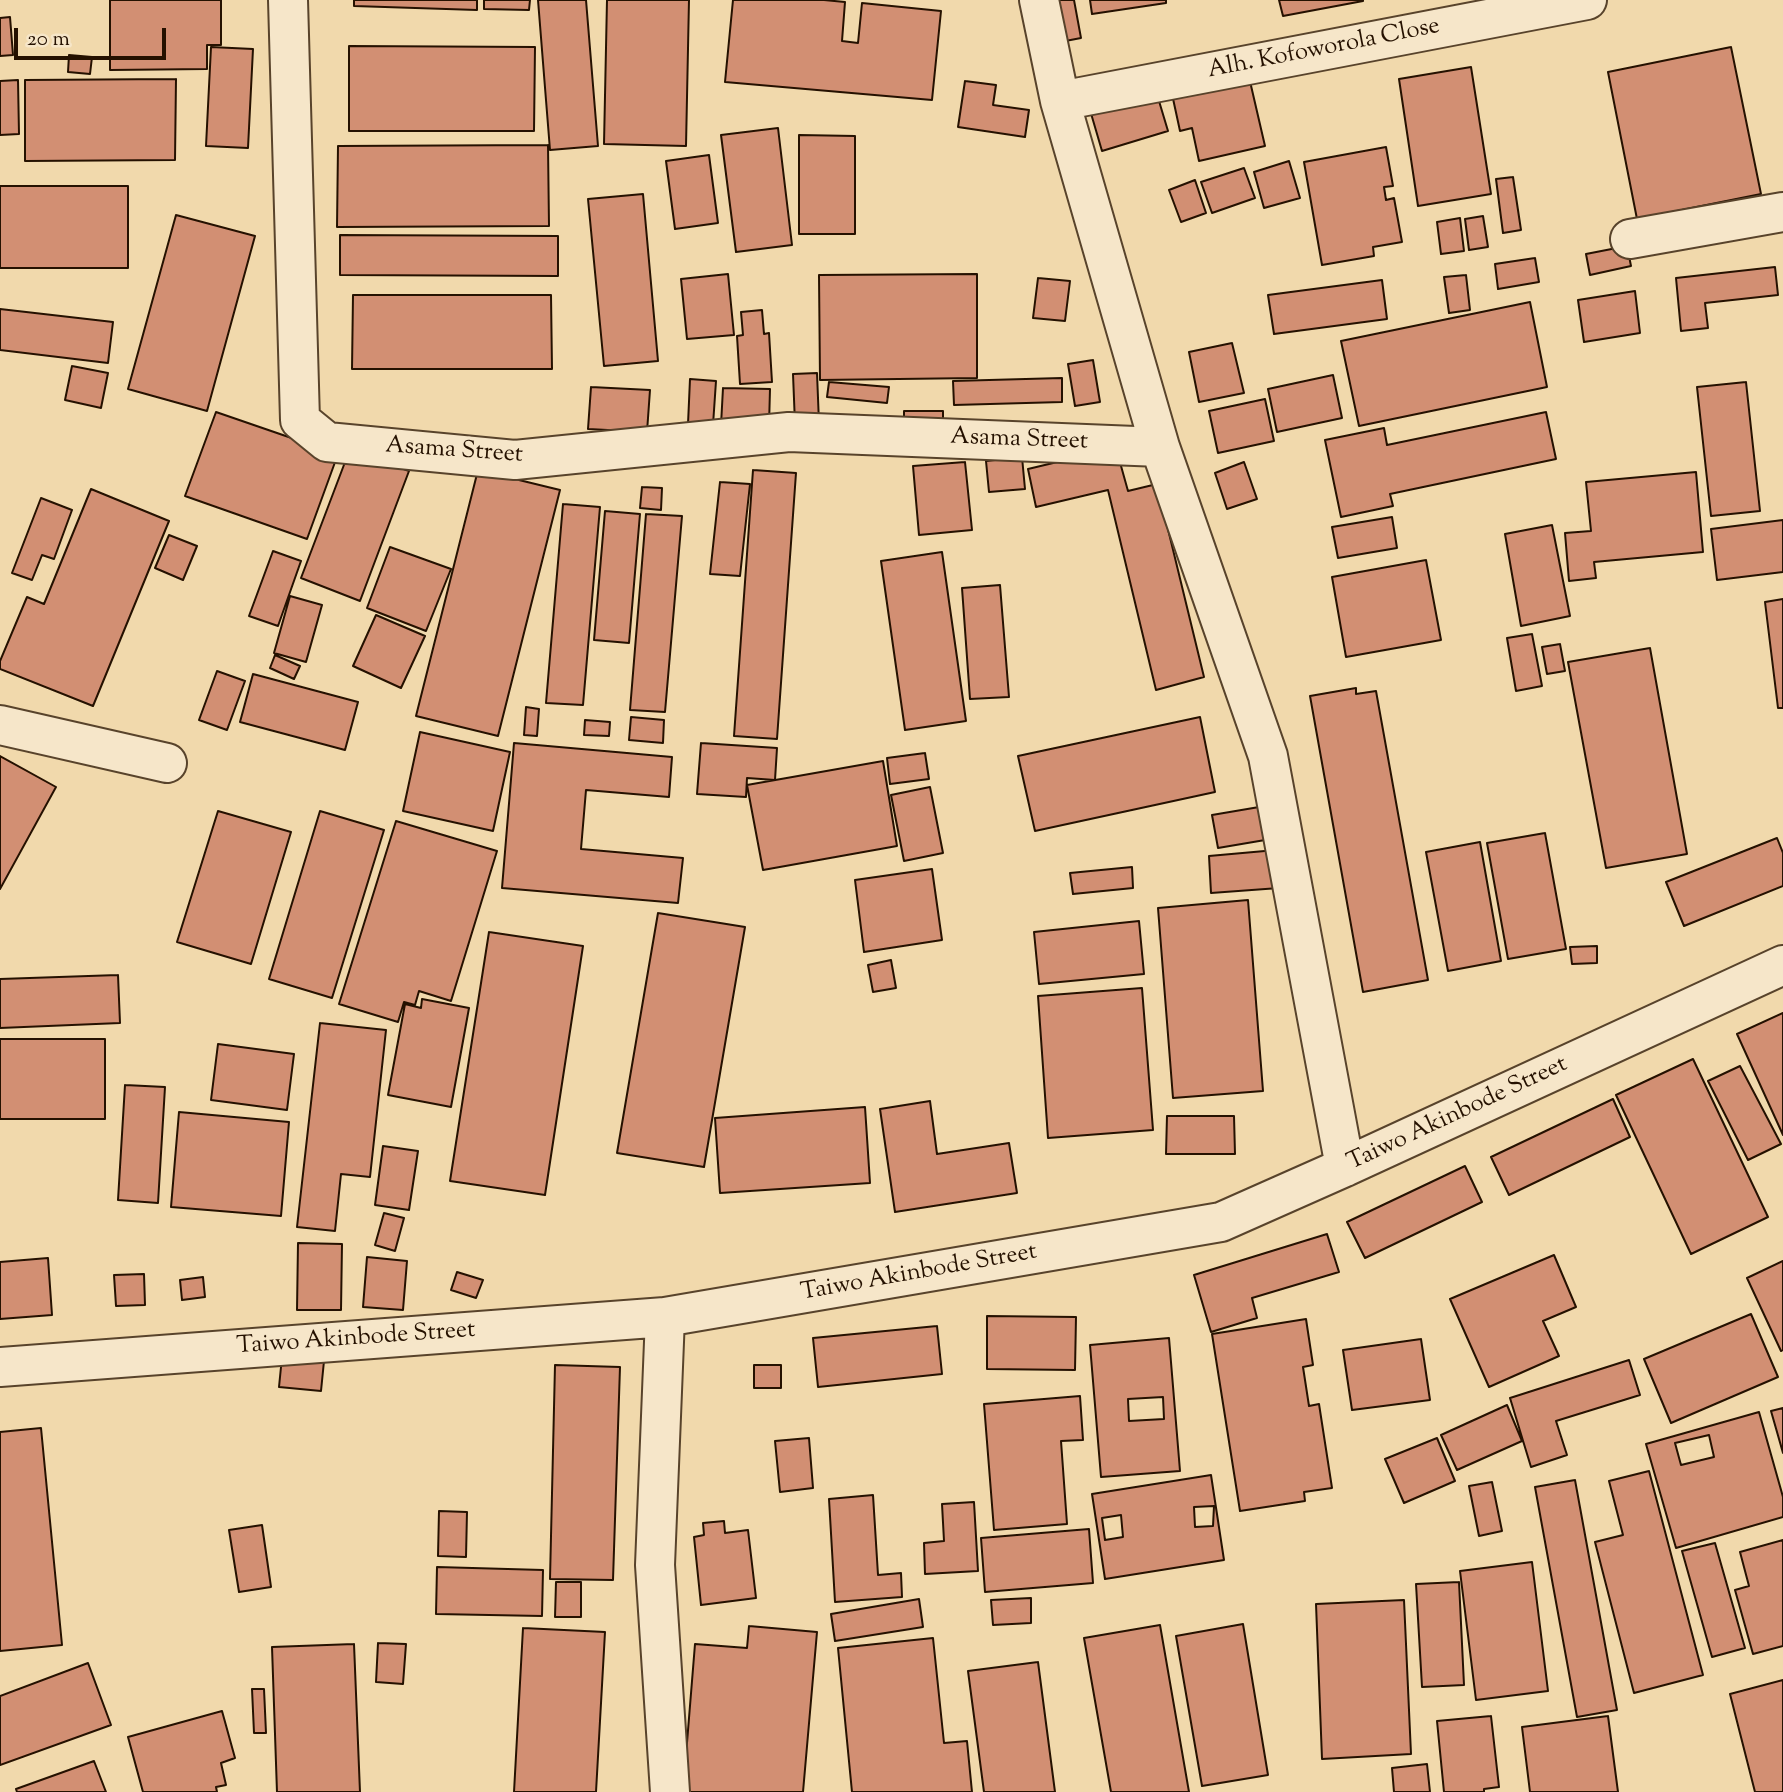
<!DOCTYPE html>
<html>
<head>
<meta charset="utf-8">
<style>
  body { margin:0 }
  #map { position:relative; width:1783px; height:1792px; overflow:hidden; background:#f1d9ac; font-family:"Sorts Mill Goudy",serif }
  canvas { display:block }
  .scale { position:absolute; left:14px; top:28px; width:152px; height:32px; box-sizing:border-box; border:4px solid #251100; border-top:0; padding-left:9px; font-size:21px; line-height:24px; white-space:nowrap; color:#251100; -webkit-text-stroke:5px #f6e6c9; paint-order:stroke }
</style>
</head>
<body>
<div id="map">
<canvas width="1783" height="1792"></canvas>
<div class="scale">20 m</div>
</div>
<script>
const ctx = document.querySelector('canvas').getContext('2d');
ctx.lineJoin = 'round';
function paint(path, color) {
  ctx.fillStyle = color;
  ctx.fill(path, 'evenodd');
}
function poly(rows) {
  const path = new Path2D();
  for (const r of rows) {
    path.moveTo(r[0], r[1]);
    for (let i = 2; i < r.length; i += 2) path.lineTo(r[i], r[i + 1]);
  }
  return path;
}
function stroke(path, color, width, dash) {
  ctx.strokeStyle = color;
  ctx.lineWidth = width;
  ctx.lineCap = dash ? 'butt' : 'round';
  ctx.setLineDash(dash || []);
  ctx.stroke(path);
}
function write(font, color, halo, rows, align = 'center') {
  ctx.font = font + ' "Sorts Mill Goudy",serif';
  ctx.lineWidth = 6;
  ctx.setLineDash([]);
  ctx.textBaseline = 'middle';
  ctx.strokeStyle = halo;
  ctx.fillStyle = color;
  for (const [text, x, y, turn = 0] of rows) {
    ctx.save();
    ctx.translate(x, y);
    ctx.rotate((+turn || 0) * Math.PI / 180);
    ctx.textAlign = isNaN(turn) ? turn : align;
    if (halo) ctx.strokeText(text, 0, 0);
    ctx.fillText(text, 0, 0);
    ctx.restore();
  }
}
const building = poly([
  [110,0,221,0,221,45,207,45,207,69,110,70,110,0],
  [354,0,477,0,477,10,354,6,354,0],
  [484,0,530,0,529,10,484,9,484,0],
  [538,0,586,0,598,146,550,150,538,0],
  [607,0,689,0,686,146,604,144,607,0],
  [733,0,824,0,845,2,842,41,858,43,862,3,941,11,932,100,725,82,733,0],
  [1054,0,1074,0,1081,38,1055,43,1054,0],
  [1090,0,1166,0,1166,3,1092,14,1090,0],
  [1279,0,1363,0,1363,1,1283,16,1279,0],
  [10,17,13,55,0,56,0,18,10,17],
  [349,46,535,47,534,131,349,131,349,46],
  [211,47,253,49,248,148,206,146,211,47],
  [1731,47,1761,194,1637,219,1608,72,1731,47],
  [69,55,92,57,90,74,68,72,69,55],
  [1471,67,1491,194,1418,206,1399,79,1471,67],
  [1249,77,1265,146,1199,161,1192,128,1180,131,1172,94,1249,77],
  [176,79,175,160,25,161,25,80,176,79],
  [18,80,19,134,0,135,0,81,18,80],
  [965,81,996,85,993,105,1029,110,1025,137,958,127,965,81],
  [1156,91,1168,131,1102,151,1090,110,1156,91],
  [778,128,792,245,736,252,721,135,778,128],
  [799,135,855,136,855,234,799,234,799,135],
  [548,145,549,226,337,227,338,146,548,145],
  [1386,147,1393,186,1384,187,1386,200,1394,198,1402,242,1373,247,1374,256,1322,265,1304,162,1386,147],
  [709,155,718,223,675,229,666,161,709,155],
  [1289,161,1300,198,1264,208,1254,172,1289,161],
  [1244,168,1255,198,1212,213,1201,182,1244,168],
  [1513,177,1521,230,1503,233,1496,179,1513,177],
  [1195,180,1206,213,1181,222,1169,190,1195,180],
  [0,186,128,186,128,268,0,268,0,186],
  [643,194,658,361,604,366,588,199,643,194],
  [176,215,255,236,207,411,128,389,176,215],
  [1483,216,1488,247,1469,250,1465,219,1483,216],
  [1460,218,1464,251,1441,254,1437,222,1460,218],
  [340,235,558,236,558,276,340,275,340,235],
  [1627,246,1631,266,1590,275,1586,254,1627,246],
  [1535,258,1539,282,1498,289,1495,264,1535,258],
  [1775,267,1778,295,1705,303,1708,328,1681,331,1676,278,1775,267],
  [728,274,734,335,687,339,681,279,728,274],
  [977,274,977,378,820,380,819,275,977,274],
  [1466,275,1470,310,1449,313,1444,277,1466,275],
  [1038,278,1070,281,1065,321,1033,318,1038,278],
  [1382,280,1387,319,1274,334,1268,295,1382,280],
  [1635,291,1640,333,1584,342,1578,300,1635,291],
  [353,295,551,295,552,369,352,369,353,295],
  [1530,302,1547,387,1359,426,1341,341,1530,302],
  [0,309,113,322,108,363,0,350,0,309],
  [762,310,764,334,769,333,772,382,740,384,737,336,743,335,741,312,762,310],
  [1232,343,1244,393,1199,402,1189,352,1232,343],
  [1093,360,1100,402,1075,406,1068,364,1093,360],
  [72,366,108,373,101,408,65,400,72,366],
  [817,373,819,423,795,424,793,374,817,373],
  [1333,375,1342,418,1277,432,1268,389,1333,375],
  [1062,378,1062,402,954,405,953,381,1062,378],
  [690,379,716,381,713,425,688,424,690,379],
  [829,382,889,387,887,403,827,397,829,382],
  [1746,382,1760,511,1711,516,1697,387,1746,382],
  [591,387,650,390,647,432,588,429,591,387],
  [723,388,770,389,769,426,721,425,723,388],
  [1265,399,1274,441,1218,453,1209,411,1265,399],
  [904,411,943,411,943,435,904,434,904,411],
  [216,412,338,454,307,539,185,496,216,412],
  [1546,412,1556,459,1390,494,1393,506,1341,517,1325,440,1384,428,1387,445,1546,412],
  [1116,448,1128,491,1157,484,1204,677,1156,690,1108,490,1036,507,1028,469,1116,448],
  [350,449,409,471,360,601,301,578,350,449],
  [1022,457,1025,489,989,492,986,461,1022,457],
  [965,462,972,530,919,535,913,466,965,462],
  [1244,462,1257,499,1227,509,1215,473,1244,462],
  [478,470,560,490,498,736,416,716,478,470],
  [753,470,796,473,777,739,734,736,753,470],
  [1696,472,1703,552,1594,562,1596,578,1569,581,1565,533,1591,531,1586,482,1696,472],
  [720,482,750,484,740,576,710,574,720,482],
  [642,487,662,488,661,510,640,508,642,487],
  [91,489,169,521,93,706,0,669,0,661,27,597,44,604,91,489],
  [41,498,72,510,54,559,42,555,32,580,12,573,41,498],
  [563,504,600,507,583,705,546,703,563,504],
  [605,511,640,514,629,643,594,640,605,511],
  [646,514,682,516,665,712,630,710,646,514],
  [1392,517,1397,548,1338,558,1332,527,1392,517],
  [1783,520,1783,572,1717,580,1711,529,1783,520],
  [1552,525,1570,616,1521,626,1505,534,1552,525],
  [169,535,197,546,183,580,155,568,169,535],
  [390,547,451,569,426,631,367,608,390,547],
  [273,551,301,561,278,626,249,616,273,551],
  [942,552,966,721,905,730,881,561,942,552],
  [1426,560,1441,640,1346,657,1332,577,1426,560],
  [1000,585,1009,697,970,699,962,588,1000,585],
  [290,596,322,605,306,662,274,653,290,596],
  [1783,599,1783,708,1778,708,1765,602,1783,599],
  [376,615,425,636,401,688,353,666,376,615],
  [1532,634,1542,686,1516,691,1507,638,1532,634],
  [1560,644,1565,671,1547,674,1542,647,1560,644],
  [1650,648,1687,854,1606,868,1568,662,1650,648],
  [275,655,300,666,294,679,270,668,275,655],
  [217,671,245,681,227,730,199,720,217,671],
  [253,674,358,702,345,750,240,722,253,674],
  [1356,688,1356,694,1376,691,1428,980,1363,992,1310,696,1356,688],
  [526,707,539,709,537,736,524,735,526,707],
  [631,717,664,720,663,743,629,740,631,717],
  [1200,717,1215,792,1035,831,1018,756,1200,717],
  [585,720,610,722,609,736,584,735,585,720],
  [420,732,510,752,493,831,403,811,420,732],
  [514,743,672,757,669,797,586,790,581,849,683,858,678,903,502,888,514,743],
  [701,743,777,748,775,780,747,778,746,797,697,794,701,743],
  [925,753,929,779,890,784,887,758,925,753],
  [0,756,56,787,0,889,0,756],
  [883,761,897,846,763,870,747,785,883,761],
  [930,787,943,853,904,861,891,795,930,787],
  [1265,806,1271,839,1218,848,1212,815,1265,806],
  [218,811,291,832,251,964,177,942,218,811],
  [320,811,384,830,332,998,269,979,320,811],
  [396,821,497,851,451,1001,419,991,415,1005,404,1002,398,1022,339,1004,396,821],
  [1545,833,1566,949,1508,959,1487,843,1545,833],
  [1777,838,1783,853,1783,886,1684,926,1666,882,1777,838],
  [1480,842,1501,961,1448,971,1426,852,1480,842],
  [1276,850,1279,888,1211,893,1209,856,1276,850],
  [1132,867,1133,888,1073,894,1070,873,1132,867],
  [932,869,942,940,864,952,855,880,932,869],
  [1248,900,1263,1091,1173,1098,1158,908,1248,900],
  [658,913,745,927,704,1167,617,1153,658,913],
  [1139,921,1144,974,1039,984,1034,932,1139,921],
  [489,932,583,946,545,1195,450,1181,489,932],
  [1597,946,1597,963,1572,964,1570,947,1597,946],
  [891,960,896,988,873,992,868,965,891,960],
  [118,975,120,1023,0,1028,0,979,118,975],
  [1142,988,1153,1130,1048,1138,1038,996,1142,988],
  [422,999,469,1008,451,1107,388,1095,405,1004,421,1008,422,999],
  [1783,1013,1783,1135,1737,1034,1783,1013],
  [320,1023,386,1030,370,1177,341,1174,335,1231,297,1227,320,1023],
  [0,1039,105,1039,105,1119,0,1119,0,1039],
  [218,1044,294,1054,287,1110,211,1100,218,1044],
  [1693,1059,1768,1217,1691,1254,1616,1095,1693,1059],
  [1740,1066,1781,1144,1748,1160,1708,1081,1740,1066],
  [125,1085,165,1087,158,1203,118,1200,125,1085],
  [1613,1099,1630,1137,1509,1195,1491,1157,1613,1099],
  [930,1101,937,1154,1009,1143,1017,1193,895,1212,880,1109,930,1101],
  [865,1107,870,1183,720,1193,715,1118,865,1107],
  [179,1112,289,1122,281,1216,171,1207,179,1112],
  [1167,1116,1234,1116,1235,1154,1166,1154,1167,1116],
  [383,1146,418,1151,409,1210,375,1205,383,1146],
  [1465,1166,1482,1202,1365,1258,1347,1222,1465,1166],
  [384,1213,404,1218,395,1251,375,1245,384,1213],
  [1327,1234,1339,1272,1252,1298,1257,1318,1211,1332,1194,1275,1327,1234],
  [298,1243,342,1244,341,1310,297,1310,298,1243],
  [1554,1255,1576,1307,1543,1321,1559,1356,1489,1387,1450,1299,1554,1255],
  [367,1257,407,1261,403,1310,363,1307,367,1257],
  [48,1258,52,1315,0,1319,0,1262,48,1258],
  [1783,1261,1783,1350,1781,1351,1747,1278,1783,1261],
  [457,1272,483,1280,476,1298,451,1290,457,1272],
  [144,1274,145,1305,116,1306,114,1275,144,1274],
  [203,1277,205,1297,182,1300,180,1280,203,1277],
  [1751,1314,1778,1377,1671,1423,1644,1359,1751,1314],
  [987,1316,1076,1317,1075,1370,987,1369,987,1316],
  [1306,1319,1313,1365,1303,1367,1309,1406,1319,1404,1332,1488,1304,1492,1305,1501,1240,1511,1212,1334,1306,1319],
  [937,1326,942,1374,818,1387,813,1338,937,1326],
  [1169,1338,1180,1471,1101,1477,1090,1345,1169,1338],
  [1163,1397,1164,1419,1129,1421,1128,1399,1163,1397],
  [1421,1339,1430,1400,1352,1410,1343,1350,1421,1339],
  [282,1357,324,1361,321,1391,279,1387,282,1357],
  [1629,1360,1640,1395,1556,1421,1567,1455,1531,1467,1510,1398,1629,1360],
  [555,1365,620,1367,613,1580,550,1579,555,1365],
  [754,1365,781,1365,781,1388,754,1388,754,1365],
  [1080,1396,1083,1440,1061,1441,1067,1524,994,1530,984,1404,1080,1396],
  [1507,1405,1522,1441,1457,1470,1441,1435,1507,1405],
  [1783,1408,1783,1453,1771,1411,1783,1408],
  [1759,1412,1783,1497,1783,1517,1676,1548,1646,1444,1759,1412],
  [1709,1435,1714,1457,1681,1465,1675,1443,1709,1435],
  [41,1428,62,1645,0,1651,0,1432,41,1428],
  [809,1438,813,1488,780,1492,775,1441,809,1438],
  [1437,1438,1455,1481,1404,1503,1385,1459,1437,1438],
  [1649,1471,1703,1675,1634,1693,1595,1542,1623,1535,1609,1481,1649,1471],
  [1211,1475,1224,1560,1105,1579,1092,1494,1211,1475],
  [1214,1506,1213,1526,1195,1527,1194,1507,1214,1506],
  [1121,1515,1123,1537,1105,1540,1102,1518,1121,1515],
  [1575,1480,1617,1710,1577,1717,1535,1487,1575,1480],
  [1492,1482,1502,1531,1479,1536,1469,1486,1492,1482],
  [873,1495,878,1575,901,1573,902,1597,835,1602,829,1499,873,1495],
  [974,1502,978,1571,925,1574,924,1543,944,1541,942,1504,974,1502],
  [439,1511,467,1512,466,1557,438,1556,439,1511],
  [724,1521,725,1533,748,1530,756,1598,701,1605,694,1537,704,1535,703,1523,724,1521],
  [262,1525,271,1587,239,1592,229,1530,262,1525],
  [1089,1529,1093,1583,985,1592,981,1538,1089,1529],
  [1783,1540,1783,1646,1753,1654,1735,1590,1749,1586,1740,1552,1783,1540],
  [1715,1543,1745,1648,1712,1657,1682,1551,1715,1543],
  [1532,1562,1548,1691,1476,1700,1460,1571,1532,1562],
  [437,1567,543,1570,542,1616,436,1614,437,1567],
  [556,1582,581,1582,581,1617,555,1617,556,1582],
  [1459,1582,1464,1685,1422,1687,1416,1584,1459,1582],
  [1031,1598,1031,1623,993,1625,991,1600,1031,1598],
  [919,1599,923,1627,835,1641,831,1614,919,1599],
  [1404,1600,1411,1754,1322,1759,1316,1604,1404,1600],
  [1243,1624,1268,1775,1202,1786,1176,1636,1243,1624],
  [1160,1625,1189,1792,1111,1792,1084,1638,1160,1625],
  [749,1626,817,1632,803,1792,683,1792,695,1644,747,1648,749,1626],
  [523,1628,605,1632,596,1792,514,1792,523,1628],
  [933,1638,944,1743,967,1741,972,1792,852,1792,838,1648,933,1638],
  [378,1643,406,1644,403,1684,376,1682,378,1643],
  [354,1644,360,1792,277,1792,272,1647,354,1644],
  [1038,1662,1055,1792,984,1792,968,1671,1038,1662],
  [88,1663,111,1725,0,1765,0,1696,88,1663],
  [1783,1680,1783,1792,1755,1792,1730,1694,1783,1680],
  [252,1689,264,1689,266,1733,254,1733,252,1689],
  [222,1711,235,1758,221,1763,226,1785,216,1787,217,1792,143,1792,128,1737,222,1711],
  [1491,1716,1499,1787,1484,1789,1484,1792,1444,1792,1437,1721,1491,1716],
  [1608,1716,1618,1792,1530,1792,1522,1727,1608,1716],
  [94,1761,106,1792,17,1792,16,1789,94,1761],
  [1427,1764,1430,1792,1394,1792,1392,1768,1427,1764]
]);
paint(building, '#d28f73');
stroke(building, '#251100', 2);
const minor = poly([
  [288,0,300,420,327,442,515,460,789,432,1160,447],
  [1039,0,1060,101,1160,447,1268,756,1345,1167],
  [1060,101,1587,0],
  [1630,239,1783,212],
  [0,725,167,763],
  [665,1317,655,1565,670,1792],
  [0,1367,665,1317,1221,1222,1345,1167,1783,965]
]);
stroke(minor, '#58432b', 42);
stroke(minor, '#f6e6c9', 38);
write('24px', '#251100', '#f6e6c9', [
  ["Alh. Kofoworola Close",1324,50,-11],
  ["Asama Street",1019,441,2],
  ["Asama Street",454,452,4],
  ["Taiwo Akinbode Street",1458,1115,-25],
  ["Taiwo Akinbode Street",919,1274,-10],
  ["Taiwo Akinbode Street",356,1340,-4]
]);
</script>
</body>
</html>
